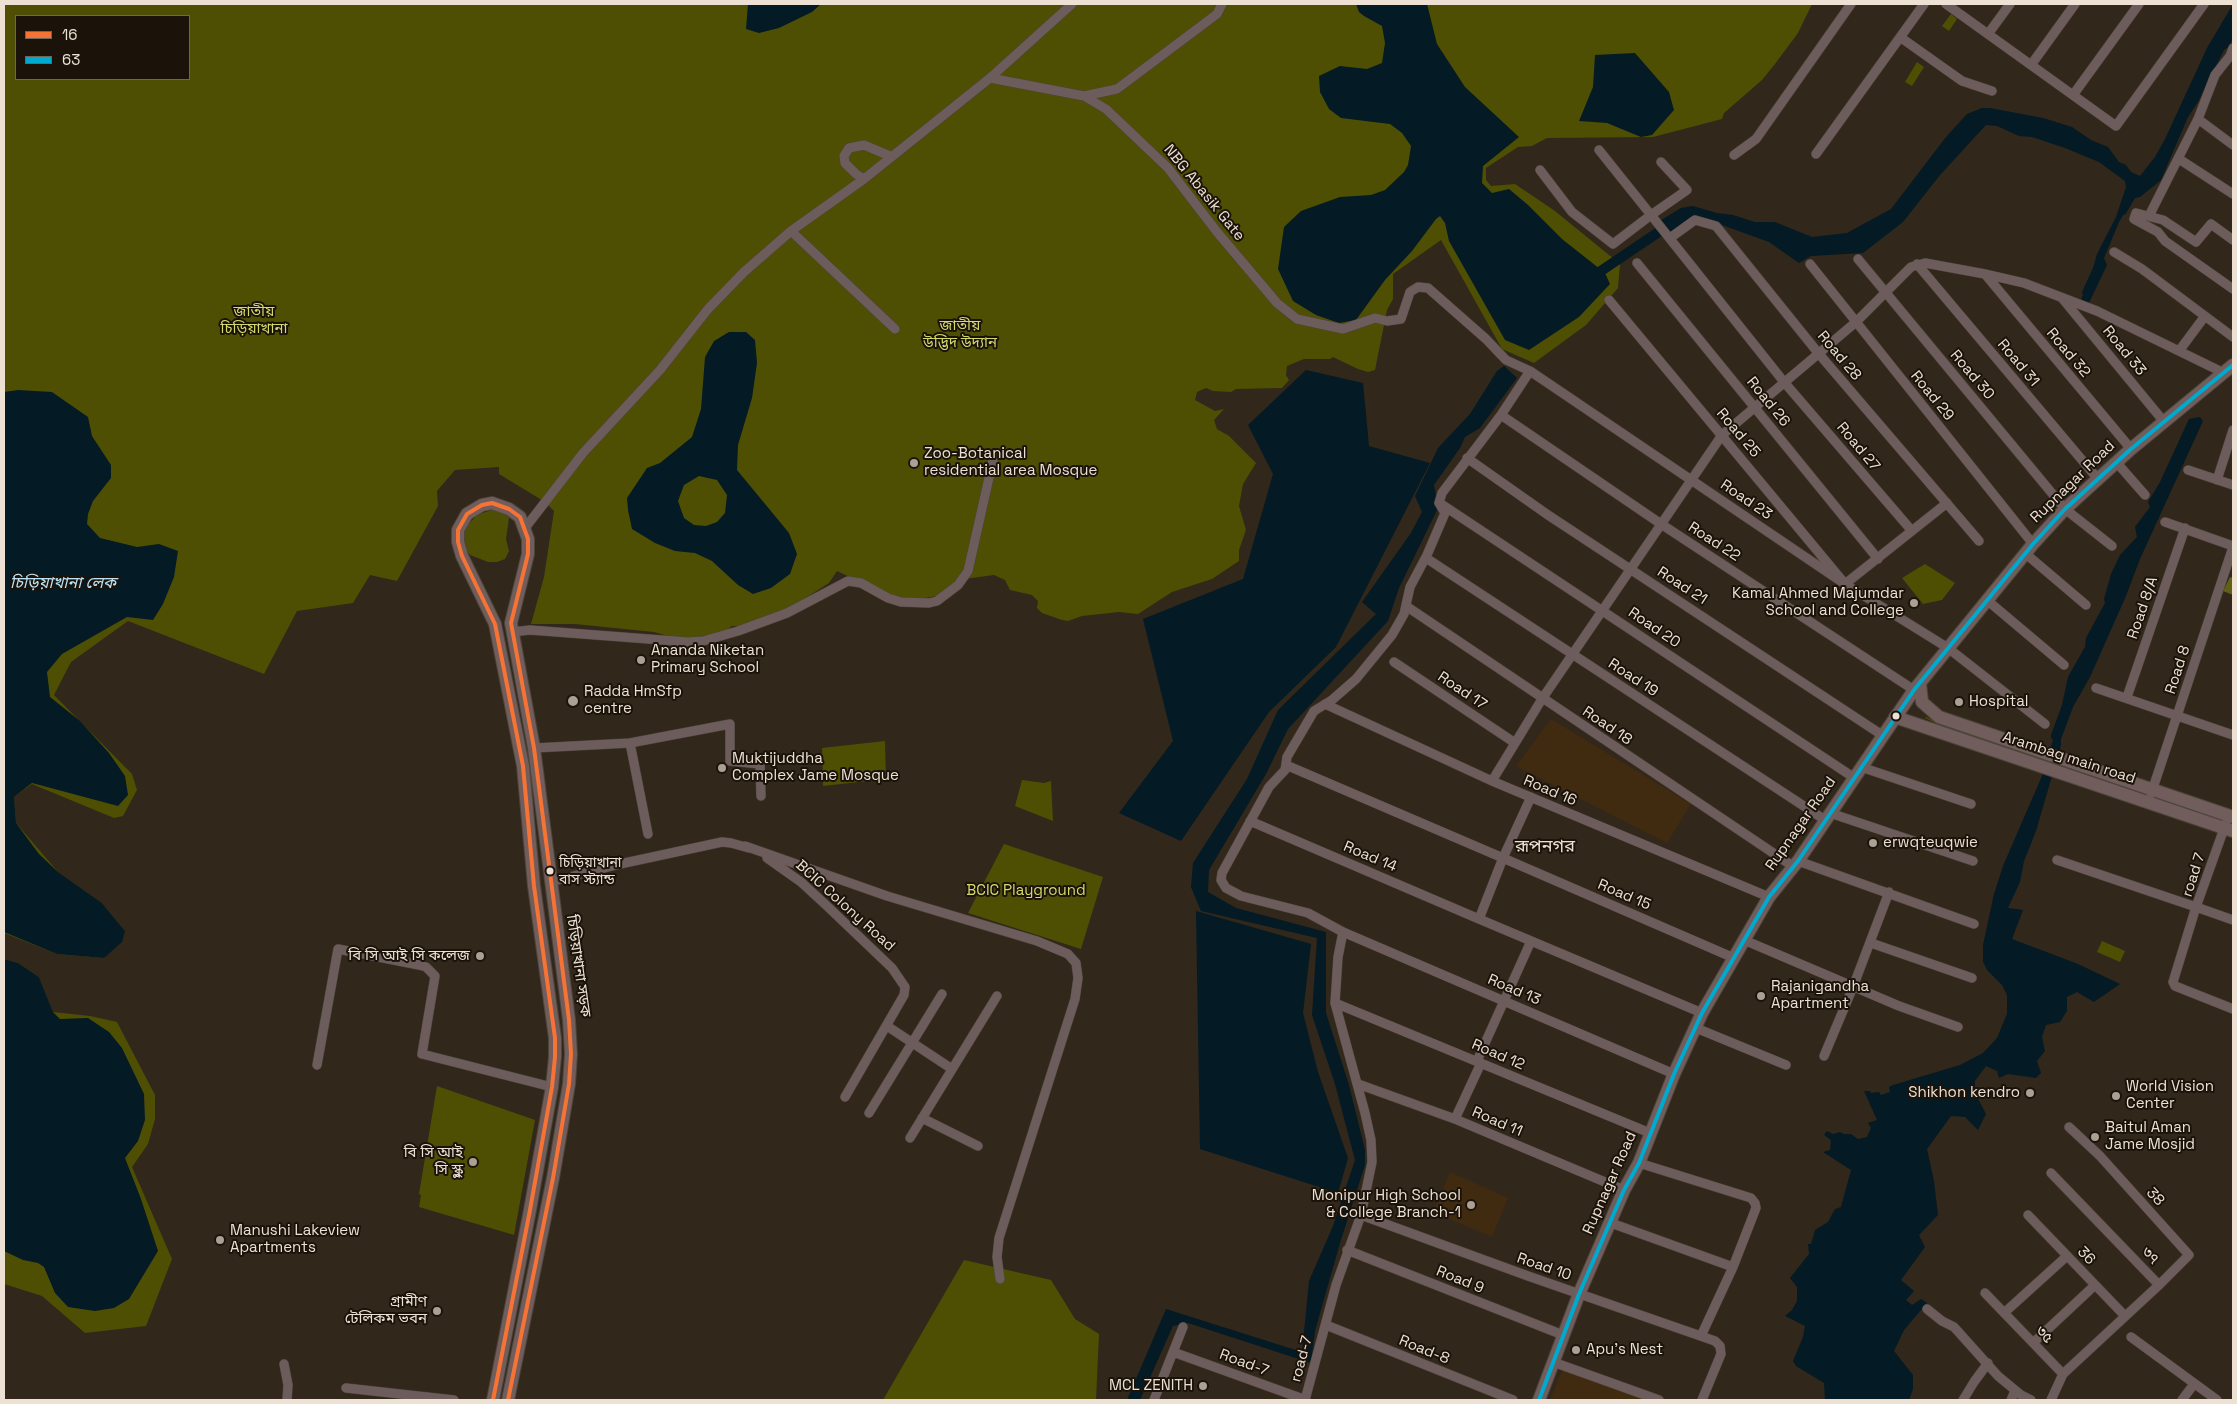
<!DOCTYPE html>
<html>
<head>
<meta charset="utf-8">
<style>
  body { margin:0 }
  #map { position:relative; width:2237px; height:1404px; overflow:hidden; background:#31271b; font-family:"Space Grotesk",sans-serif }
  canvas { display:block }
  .frame { position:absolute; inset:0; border:5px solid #ede1d4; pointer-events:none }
  .legend { position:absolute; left:15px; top:15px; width:175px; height:65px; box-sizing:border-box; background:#1b130a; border:1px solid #6f655b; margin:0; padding:6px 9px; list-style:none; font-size:15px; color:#ede1d4 }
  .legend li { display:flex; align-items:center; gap:10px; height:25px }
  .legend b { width:25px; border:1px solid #6f655b }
</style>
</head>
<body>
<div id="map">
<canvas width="2237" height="1404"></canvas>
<div class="frame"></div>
<ul class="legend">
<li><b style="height:6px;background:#f57335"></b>16</li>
<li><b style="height:6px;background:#00a9ce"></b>63</li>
</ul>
</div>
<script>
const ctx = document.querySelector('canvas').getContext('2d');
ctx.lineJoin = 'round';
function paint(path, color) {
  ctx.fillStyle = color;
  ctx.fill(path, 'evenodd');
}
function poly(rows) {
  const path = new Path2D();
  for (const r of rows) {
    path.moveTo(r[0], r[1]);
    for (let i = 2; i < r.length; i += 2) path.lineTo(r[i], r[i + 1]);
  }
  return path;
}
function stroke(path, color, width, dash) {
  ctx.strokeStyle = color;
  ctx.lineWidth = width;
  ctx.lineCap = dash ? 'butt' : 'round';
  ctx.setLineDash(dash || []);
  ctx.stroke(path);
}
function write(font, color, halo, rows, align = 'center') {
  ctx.font = font + ' "Space Grotesk","Noto Sans Bengali",sans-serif';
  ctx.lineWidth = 4;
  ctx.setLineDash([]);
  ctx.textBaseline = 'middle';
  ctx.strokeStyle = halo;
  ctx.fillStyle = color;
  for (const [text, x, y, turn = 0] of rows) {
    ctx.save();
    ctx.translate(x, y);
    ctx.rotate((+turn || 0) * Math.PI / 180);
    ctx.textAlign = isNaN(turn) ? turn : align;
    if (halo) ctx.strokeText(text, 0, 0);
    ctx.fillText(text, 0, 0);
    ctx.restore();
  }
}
paint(poly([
  [1551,719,1691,804,1667,843,1516,766],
  [1450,1172,1508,1198,1492,1237,1433,1212],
  [1563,1368,1651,1400,1550,1400]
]), '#402b11');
paint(poly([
  [4,4,1812,4,1798,33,1775,64,1762,80,1724,113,1722,119,1653,137,1547,138,1532,146,1518,147,1486,168,1486,180,1491,186,1515,184,1555,211,1620,264,1618,288,1586,325,1534,363,1502,349,1441,240,1393,274,1393,299,1387,310,1375,370,1368,372,1358,369,1333,357,1330,359,1304,359,1287,366,1286,375,1289,380,1282,388,1236,389,1231,392,1213,391,1206,388,1197,392,1195,400,1215,411,1224,409,1214,420,1217,429,1229,436,1256,463,1243,484,1239,506,1246,530,1239,550,1239,561,1212,579,1172,592,1138,614,1119,612,1082,616,1068,621,1062,620,1042,613,1037,608,1038,601,1032,595,1010,590,1005,580,994,575,957,580,941,595,916,600,890,596,837,571,829,583,788,609,742,626,732,626,727,630,699,637,675,638,654,632,575,624,531,624,544,577,554,511,545,502,499,474,499,467,455,470,437,491,438,506,397,581,370,575,353,603,297,611,264,674,128,621,71,662,54,695,132,774,137,790,123,816,114,818,32,784,14,797,16,823,58,872,102,903,125,931,104,958,57,954,4,933],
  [16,16,189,16,189,79,16,79],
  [1951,14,1957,19,1949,31,1942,26],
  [1917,62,1924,67,1912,86,1905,82],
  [494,509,506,513,509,518,506,539,509,551,505,559,497,562,488,562,470,555,465,549,464,538,466,527,477,515],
  [1925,564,1955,583,1942,600,1923,604,1902,578],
  [1926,717,1944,726,2043,757,2044,760,1944,727,1925,718],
  [885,741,886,779,823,786,822,748],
  [1022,780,1044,783,1051,781,1053,821,1015,806],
  [1004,844,1103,877,1081,949,968,913],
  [2102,941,2125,951,2120,962,2097,952],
  [4,959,18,963,39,977,53,1012,90,1016,117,1022,155,1095,155,1119,148,1144,132,1167,172,1259,146,1326,85,1333,42,1296,4,1284],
  [437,1086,535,1120,514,1235,419,1207,421,1195,419,1194],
  [964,1260,1051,1280,1075,1319,1099,1334,1096,1400,883,1400]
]), '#4f4f04');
paint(poly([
  [2230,577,2233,578,2233,595,2223,591]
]), '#606016');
paint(poly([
  [748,4,821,4,812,12,779,28,759,33,746,29],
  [1356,4,1427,4,1437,44,1465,87,1519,137,1483,166,1482,183,1492,193,1509,189,1528,205,1562,239,1605,273,1610,284,1579,317,1529,350,1505,340,1449,241,1445,223,1440,216,1436,219,1412,251,1385,280,1356,320,1339,323,1316,315,1293,301,1278,269,1284,227,1301,211,1340,197,1371,195,1385,190,1404,172,1408,165,1411,146,1402,133,1390,124,1341,118,1329,109,1320,92,1319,76,1340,66,1367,69,1382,63,1385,43,1382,26,1364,16,1359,12],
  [2233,4,2233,37,2229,47,2224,50,2198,102,2188,117,2161,180,2140,197,2135,198,2125,215,2124,214,2119,222,2104,258,2107,265,2088,305,2080,302,2083,295,2082,292,2093,268,2097,254,2116,217,2126,187,2125,181,2099,162,2065,148,2032,137,2019,136,1997,126,1986,125,1940,175,1903,222,1863,253,1811,256,1799,263,1769,242,1700,217,1693,218,1668,236,1658,222,1681,208,1693,206,1717,213,1733,215,1755,222,1775,222,1812,237,1847,233,1891,209,1946,137,1967,114,1982,108,1990,108,2043,118,2072,127,2091,140,2108,147,2119,162,2126,165,2131,172,2140,176,2155,157,2165,139,2207,48],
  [1635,53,1669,92,1674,110,1652,135,1641,137,1607,123,1579,121,1593,87,1595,55],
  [729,332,746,332,755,340,757,363,752,398,738,445,737,470,789,533,797,554,790,574,771,588,753,594,738,585,712,561,695,553,675,551,655,543,632,529,628,510,627,498,647,468,660,463,692,437,701,409,705,357,714,341],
  [699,476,717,480,727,495,725,513,717,522,706,526,694,525,684,518,678,501,684,485],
  [1504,366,1517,378,1480,428,1465,437,1460,448,1434,485,1438,508,1399,588,1388,621,1288,729,1266,774,1209,870,1208,892,1236,908,1326,932,1326,1013,1349,1085,1365,1150,1365,1165,1340,1243,1315,1331,1311,1363,1188,1323,1173,1326,1140,1400,1127,1400,1166,1309,1302,1352,1309,1281,1333,1226,1355,1160,1335,1084,1312,1015,1317,938,1201,911,1191,887,1193,863,1247,779,1278,710,1376,614,1362,602,1411,533,1422,512,1415,496,1438,448,1470,414,1497,371],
  [1306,370,1363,383,1369,446,1430,463,1336,647,1269,712,1181,841,1119,813,1173,741,1143,619,1243,579,1273,474,1248,425],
  [18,390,52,392,88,417,92,436,111,465,111,478,93,501,88,514,87,524,100,538,137,547,159,544,178,551,174,577,163,604,153,620,127,617,62,654,47,672,50,697,80,721,109,753,125,776,128,795,118,806,32,783,14,797,16,823,39,854,58,872,102,903,125,931,122,942,104,958,57,954,4,932,4,392],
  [2200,417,2203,421,2140,559,2126,596,2090,677,2073,707,2061,739,2061,745,2036,831,2024,861,2020,882,2008,908,2023,910,2012,939,2078,964,2120,984,2094,1002,2077,992,2067,997,2067,1011,2060,1022,2046,1025,2042,1037,2045,1051,2037,1061,2041,1073,2036,1078,2008,1074,1999,1078,1997,1071,1986,1066,1975,1081,1975,1093,1986,1114,1978,1130,1965,1117,1951,1116,1927,1149,1934,1181,1938,1215,1919,1235,1925,1247,1901,1280,1914,1291,1906,1300,1912,1305,1921,1299,1927,1303,1904,1330,1894,1351,1913,1375,1913,1389,1909,1400,1825,1400,1824,1383,1796,1366,1793,1361,1803,1337,1805,1326,1785,1316,1792,1310,1797,1301,1797,1287,1790,1278,1809,1254,1808,1244,1811,1244,1815,1230,1828,1222,1835,1209,1841,1207,1851,1170,1823,1152,1830,1150,1831,1140,1824,1135,1827,1131,1833,1134,1840,1132,1844,1134,1851,1134,1858,1139,1867,1137,1871,1128,1868,1123,1877,1120,1864,1091,1870,1091,1871,1093,1879,1092,1881,1095,1890,1092,1889,1087,1893,1085,1960,1065,1983,1053,1997,1038,2007,1014,2007,995,2002,985,1987,970,1983,962,1983,945,1994,894,2003,866,2042,776,2053,740,2051,738,2051,735,2062,705,2068,677,2085,647,2086,638,2105,603,2104,599,2111,574,2120,555,2137,537,2135,527,2150,507,2148,502,2160,482,2189,419],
  [1196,911,1311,944,1303,1013,1318,1072,1348,1158,1338,1193,1200,1149],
  [4,959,18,963,39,977,53,1012,60,1019,88,1018,109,1032,122,1048,144,1094,145,1120,138,1141,125,1158,141,1199,158,1251,129,1299,114,1308,95,1311,68,1307,55,1293,44,1267,38,1263,23,1260,4,1251]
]), '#041a24');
stroke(poly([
  [1592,277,1669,225]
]), '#041a24', 10);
const street = poly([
  [1946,4,2116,126,2204,4],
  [1988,34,2010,4],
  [1900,37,1962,81,1992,91],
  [2031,65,2075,4],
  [990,78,1084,96,1106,109,1168,168,1217,232,1277,303,1297,319,1343,329,1375,318,1387,321,1401,319,1410,292,1418,287,1428,288,1486,339,1506,360,1530,371,1845,584,1948,648,2045,724],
  [2073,95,2139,4],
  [1084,96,1117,89,1217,14,1222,4],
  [2198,119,2233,145],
  [1599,150,1651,215,1687,190,1661,162],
  [1816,154,1924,4],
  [1734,155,1756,139,1851,4],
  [2179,159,2233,194],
  [1540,170,1572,212,1613,244,1651,215,1784,382,1912,531],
  [864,179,856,174,845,163,844,156,849,148,864,145,890,156],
  [2149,216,2198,119,2215,75,2230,56,2233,48],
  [791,231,895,329],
  [1670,238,1695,220,1716,226,1819,354,1979,541],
  [2233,240,2211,224,2196,242,2163,220,2136,213,2134,219,2158,232,2165,241,2233,289],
  [2114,252,2142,269,2233,337],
  [1858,259,2065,509,2112,546],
  [1637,263,1878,559],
  [1810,264,2033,544],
  [1917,264,2098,479],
  [1985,274,2131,449],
  [2062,298,2165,423],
  [1609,300,1845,584,1947,503],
  [2179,351,2205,316],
  [1501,415,1661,524,1914,690],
  [1467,458,1548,515,1882,735],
  [2117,463,2145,495],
  [2188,470,2233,485],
  [2217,480,2233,430],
  [1441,504,1853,777],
  [2165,522,2233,546],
  [525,528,583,453,660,370,708,309,744,272,791,231,864,179,990,78,1072,4],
  [2026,554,2086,605],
  [1426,558,1825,820],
  [1988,601,2064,665],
  [1406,606,1794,867],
  [512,632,530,630,688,642,703,641,738,631,787,613,848,581,861,583,888,598,901,602,929,603,937,601,958,585,968,571,993,460],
  [1394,662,1515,743],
  [2096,688,2233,735],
  [2127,697,2185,528],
  [1325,704,1492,781,1769,897],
  [630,743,730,724,730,761,760,764,761,796],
  [534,748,630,743,648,834],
  [1286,765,1503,858,1479,919,1702,1013],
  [1861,767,1971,804],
  [1492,781,1542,699,1722,435,1856,322,1911,267,1925,263,1985,274,2024,283,2097,311,2224,373],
  [2151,794,2233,547],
  [1531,797,1503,858,1734,958],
  [1830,813,1973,861],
  [1250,821,1479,919],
  [2226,823,2196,907,2233,920],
  [745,846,887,896,1037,941,1068,954,1076,963,1078,978,1075,999,999,1238,997,1257,1000,1279],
  [767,858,801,882,826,905,892,968,905,987,904,995,845,1097],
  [2057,860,2196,907,2173,982,2175,986,2233,1009],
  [1798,861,1974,924],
  [550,882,620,864,722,842,731,843,749,848],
  [1343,932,1674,1074],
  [1744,940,1899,1006,1958,1027],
  [1871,943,1972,978],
  [1335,1003,1650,1133],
  [887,1026,952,1069],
  [1696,1028,1786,1065],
  [1824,1056,1853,987,1889,892],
  [1477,1061,1531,941],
  [317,1065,338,949,419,965,426,967,435,976,422,1054,552,1087],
  [1358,1084,1455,1119,1624,1190],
  [869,1113,942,994],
  [922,1118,978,1146],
  [1455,1119,1481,1063],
  [2069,1127,2100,1156,2189,1255,2159,1285],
  [910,1138,997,996],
  [1639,1163,1751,1198,1755,1203,1756,1208,1733,1267,1701,1336],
  [2051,1173,2159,1285,2063,1374],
  [1361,1215,1528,1276,1715,1341,1720,1346,1721,1354,1702,1400],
  [2028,1215,2125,1316],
  [1611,1223,1733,1267],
  [1347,1250,1563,1335],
  [1985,1293,2063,1374,2051,1400],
  [1927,1309,1942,1321,1954,1327,1998,1376,2021,1395,2031,1400],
  [2004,1313,2067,1256],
  [1326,1325,1513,1400],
  [2131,1337,2217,1400],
  [2033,1343,2095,1285],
  [1173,1352,1306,1400],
  [1553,1362,1659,1400],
  [284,1364,288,1385,287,1400],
  [346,1388,454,1400],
  [1154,1400,1183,1327],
  [1305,1400,1336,1285,1361,1215,1372,1162,1371,1140,1365,1113,1335,1003,1338,957,1343,932,1308,913,1241,896,1226,888,1221,880,1222,873,1269,787,1285,770,1287,757,1314,711,1332,700,1356,679,1392,635,1404,614,1410,587,1427,555,1445,513,1439,503,1442,493,1501,415,1530,371],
  [1963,1400,1974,1382,1988,1363],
  [2011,1400,2015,1391],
  [2182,1400,2194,1384]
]);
const secondary = poly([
  [1920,683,1922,702,1939,717,2233,817],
  [1895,717,2233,831],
  [493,1400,530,1210,552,1087,555,1057,555,1038,534,886,523,766,495,624,462,556,458,542,458,530,467,514,482,505,492,503,509,509,520,517,528,539,528,554,511,623,534,748,569,1020,571,1054,569,1084,553,1178,508,1400],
  [1539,1400,1579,1294,1624,1190,1639,1163,1674,1074,1702,1013,1769,897,1798,861,1914,690,2033,544,2065,509,2131,449,2233,365]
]);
stroke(street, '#4d453a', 10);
stroke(secondary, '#4d453a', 14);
stroke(street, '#6d5c5c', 9);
stroke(secondary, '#705d5c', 12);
stroke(poly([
  [493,1400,530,1210,552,1087,555,1057,555,1038,534,886,523,766,495,624,462,556,458,542,458,530,467,514,482,505,492,503,509,509,520,517,528,539,528,554,511,623,534,748,569,1020,571,1054,569,1084,553,1178,508,1400]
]), '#f57335', 4);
stroke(poly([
  [1539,1400,1579,1294,1624,1190,1639,1163,1674,1074,1702,1013,1769,897,1798,861,1914,690,2033,544,2065,509,2131,449,2233,365]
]), '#00a9ce', 4);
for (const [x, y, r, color] of [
  [914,463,5,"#aba093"],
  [1914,603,5,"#aba093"],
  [641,660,5,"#aba093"],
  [573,701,6,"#aba093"],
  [1959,702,5,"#aba093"],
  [1896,716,4.5,"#ede1d4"],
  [722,768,5,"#aba093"],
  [1873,843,5,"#aba093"],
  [550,871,4.5,"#ede1d4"],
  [480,956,5,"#aba093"],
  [1761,996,5,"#aba093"],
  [2030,1093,5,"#aba093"],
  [2116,1096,5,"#aba093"],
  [2095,1137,5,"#aba093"],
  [473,1162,5,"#aba093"],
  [1471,1205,5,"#aba093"],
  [220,1240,5,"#aba093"],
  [437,1311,5,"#aba093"],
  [1576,1350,5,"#aba093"],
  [1203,1386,5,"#aba093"]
]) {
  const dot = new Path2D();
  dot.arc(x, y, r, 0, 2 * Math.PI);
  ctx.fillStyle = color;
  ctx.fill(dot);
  stroke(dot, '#1b130a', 2);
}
write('14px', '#ede1d4', '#1b130a', [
  ["চিড়িয়াখানা",559,863],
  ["বাস স্ট্যান্ড",559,880]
], 'left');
write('15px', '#ede1d4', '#1b130a', [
  ["NBG Abasik Gate",1204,193,51],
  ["Road 33",2124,351,51],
  ["Road 32",2068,353,50],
  ["Road 28",1839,356,50],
  ["Road 31",2018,363,50],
  ["Road 30",1972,375,50],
  ["Road 29",1932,396,51],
  ["Road 26",1768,402,51],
  ["Road 25",1738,433,50],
  ["Road 27",1858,447,50],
  ["Rupnagar Road",2073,482,-44],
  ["Road 23",1746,500,34],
  ["Road 22",1714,542,33],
  ["Road 21",1682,586,33],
  ["Road 8/A",2143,608,-71],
  ["Road 20",1654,628,34],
  ["Road 8",2178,670,-72],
  ["Road 19",1633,678,33],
  ["Road 17",1462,691,34],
  ["Road 18",1607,726,34],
  ["Arambag main road",2069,758,18],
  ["Road 16",1550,791,23],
  ["Rupnagar Road",1801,824,-55],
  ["Road 14",1370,857,23],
  ["road 7",2194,875,-72],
  ["Road 15",1624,895,23],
  ["BCIC Colony Road",845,906,42],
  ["চিড়িয়াখানা সড়ক",578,966,82],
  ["Road 13",1514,990,23],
  ["Road 12",1498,1055,23],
  ["Road 11",1497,1122,23],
  ["Rupnagar Road",1610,1183,-66],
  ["38",2155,1197,48],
  ["36",2086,1256,46],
  ["৩৭",2150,1256,46],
  ["Road 10",1544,1267,19],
  ["Road 9",1460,1280,22],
  ["৩৫",2044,1335,46],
  ["Road-8",1424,1350,22],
  ["road-7",1302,1359,-75],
  ["Road-7",1244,1363,20]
]);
write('15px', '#d5da6d', '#1b130a', [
  ["জাতীয়",254,312],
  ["চিড়িয়াখানা",254,329],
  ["জাতীয়",960,326],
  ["উদ্ভিদ উদ্যান",960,343],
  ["BCIC Playground",1026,891]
]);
write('15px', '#ede1d4', '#1b130a', [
  ["Zoo-Botanical",924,454],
  ["residential area Mosque",924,471],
  ["Kamal Ahmed Majumdar",1904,594,"right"],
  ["School and College",1904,611,"right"],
  ["Ananda Niketan",651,651],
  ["Primary School",651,668],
  ["Radda HmSfp",584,692],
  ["centre",584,709],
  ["Hospital",1969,702],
  ["Muktijuddha",732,759],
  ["Complex Jame Mosque",732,776],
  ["erwqteuqwie",1883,843],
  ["বি সি আই সি কলেজ",470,956,"right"],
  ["Rajanigandha",1771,987],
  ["Apartment",1771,1004],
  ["World Vision",2126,1087],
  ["Center",2126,1104],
  ["Shikhon kendro",2020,1093,"right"],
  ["Baitul Aman",2105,1128],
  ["Jame Mosjid",2105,1145],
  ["বি সি আই",463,1153,"right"],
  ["সি স্কুল",463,1170,"right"],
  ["Monipur High School",1461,1196,"right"],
  ["& College Branch-1",1461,1213,"right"],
  ["Manushi Lakeview",230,1231],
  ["Apartments",230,1248],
  ["গ্রামীণ",427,1302,"right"],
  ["টেলিকম ভবন",427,1319,"right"],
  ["Apu's Nest",1586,1350],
  ["MCL ZENITH",1193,1386,"right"]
], 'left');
write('italic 16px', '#b9e3f8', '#1b130a', [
  ["চিড়িয়াখানা লেক",63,584]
]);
write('18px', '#ede1d4', '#1b130a', [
  ["রূপনগর",1545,847]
]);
</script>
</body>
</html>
